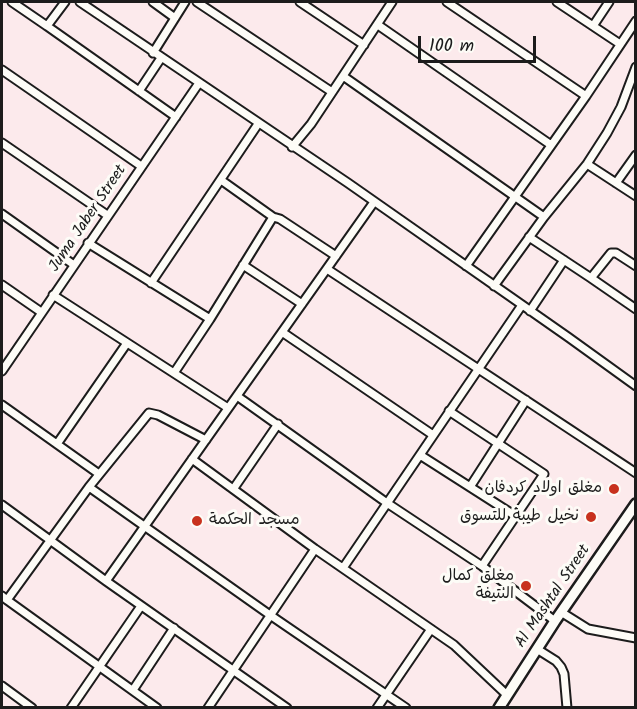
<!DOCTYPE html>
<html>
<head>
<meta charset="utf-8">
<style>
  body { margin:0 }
  #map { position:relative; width:637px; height:709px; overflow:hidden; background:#fceaec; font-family:Kalam,sans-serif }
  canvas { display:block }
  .frame { position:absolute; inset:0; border:3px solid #1c1c1c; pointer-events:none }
  .scale { position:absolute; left:418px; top:36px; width:118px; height:27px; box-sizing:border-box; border:3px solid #1c1c1c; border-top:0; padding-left:8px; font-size:18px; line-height:21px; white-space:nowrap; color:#1c1c1c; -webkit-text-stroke:4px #fdfcf7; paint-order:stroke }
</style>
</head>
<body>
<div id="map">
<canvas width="637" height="709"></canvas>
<div class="frame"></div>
<div class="scale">100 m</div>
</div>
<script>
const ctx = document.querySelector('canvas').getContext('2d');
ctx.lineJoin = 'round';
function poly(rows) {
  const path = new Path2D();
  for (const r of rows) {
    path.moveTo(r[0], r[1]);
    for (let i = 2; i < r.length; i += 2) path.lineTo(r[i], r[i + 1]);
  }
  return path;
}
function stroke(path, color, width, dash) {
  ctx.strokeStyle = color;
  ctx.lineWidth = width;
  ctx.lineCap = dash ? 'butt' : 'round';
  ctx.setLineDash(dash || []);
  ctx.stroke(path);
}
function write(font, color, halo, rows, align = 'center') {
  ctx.font = font + ' Kalam,"Playpen Sans Arabic",sans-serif';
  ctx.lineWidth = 6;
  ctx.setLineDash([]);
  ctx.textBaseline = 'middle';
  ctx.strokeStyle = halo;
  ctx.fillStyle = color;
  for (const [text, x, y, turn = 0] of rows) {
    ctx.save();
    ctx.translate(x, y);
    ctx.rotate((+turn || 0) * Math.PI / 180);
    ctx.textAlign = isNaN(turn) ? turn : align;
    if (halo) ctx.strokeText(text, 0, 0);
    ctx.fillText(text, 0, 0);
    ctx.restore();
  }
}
const street = poly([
  [12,2,47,26],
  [65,2,47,26,176,117],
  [80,2,348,183,568,337,636,386],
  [153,2,175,18],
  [197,2,332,92],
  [300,2,364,45],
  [447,2,586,96],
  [557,2,620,44],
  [378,25,551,145],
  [593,26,609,2],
  [153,53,185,2],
  [2,70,141,166],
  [343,76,544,217],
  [139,91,161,58],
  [2,143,107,215],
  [292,147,311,124,392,2],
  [587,164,636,196],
  [221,180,273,217,280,219,336,256],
  [616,183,636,155],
  [2,214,74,265],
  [529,237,591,278,611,253,616,253,636,266],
  [88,243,210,319,174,373],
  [243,265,302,304],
  [466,266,586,96,636,21],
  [327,269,636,473],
  [591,278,636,309],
  [151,283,258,124],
  [2,285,41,312],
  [494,286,544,217,587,164,607,133,621,107,636,67],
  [53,295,228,408],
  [530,311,564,260],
  [210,319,273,217],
  [282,332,433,435],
  [2,371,199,83],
  [237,396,387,503,482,566,555,621],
  [2,405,99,474],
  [449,411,544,474,482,566],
  [57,444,127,343],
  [420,455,517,517],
  [192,459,315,549,454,645,507,695],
  [89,487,270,615,406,708],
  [470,487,526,400],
  [234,488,278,424],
  [2,505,106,581,287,708],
  [343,568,522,305],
  [106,581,374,202],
  [2,596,7,600,89,487,149,413,158,415,206,440],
  [7,600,157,708],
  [561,612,588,629,636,638],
  [537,649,556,661,561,667,564,674,567,708],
  [2,686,32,708],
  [133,690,174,628],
  [71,708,141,606],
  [208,708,315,549],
  [377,708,431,629]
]);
const secondary = poly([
  [499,708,555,621,636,504]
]);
stroke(street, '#1c1c1c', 11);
stroke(secondary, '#1c1c1c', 14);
stroke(street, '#fdfcf7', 7);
stroke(secondary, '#fdfcf7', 9);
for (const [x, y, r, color] of [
  [614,489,6,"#c8321e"],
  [591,517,6,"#c8321e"],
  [197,521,6,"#c8321e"],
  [526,586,6,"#c8321e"]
]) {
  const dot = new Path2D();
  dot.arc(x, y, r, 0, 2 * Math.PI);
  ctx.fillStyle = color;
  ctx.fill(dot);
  stroke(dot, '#fdfcf7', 2);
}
write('16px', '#1c1c1c', '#fdfcf7', [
  ["Juma Jaber Street",89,219,-56],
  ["Al Mashtal Street",554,597,-56]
]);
write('16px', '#1c1c1c', '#fdfcf7', [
  ["مغلق اولاد كردفان",602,489],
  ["نخيل طيبة للتسوق",579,517],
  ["مسجد الحكمة",209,521,"left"],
  ["مغلق كمال",514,577],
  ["النتيفة",514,595]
], 'right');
</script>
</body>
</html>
